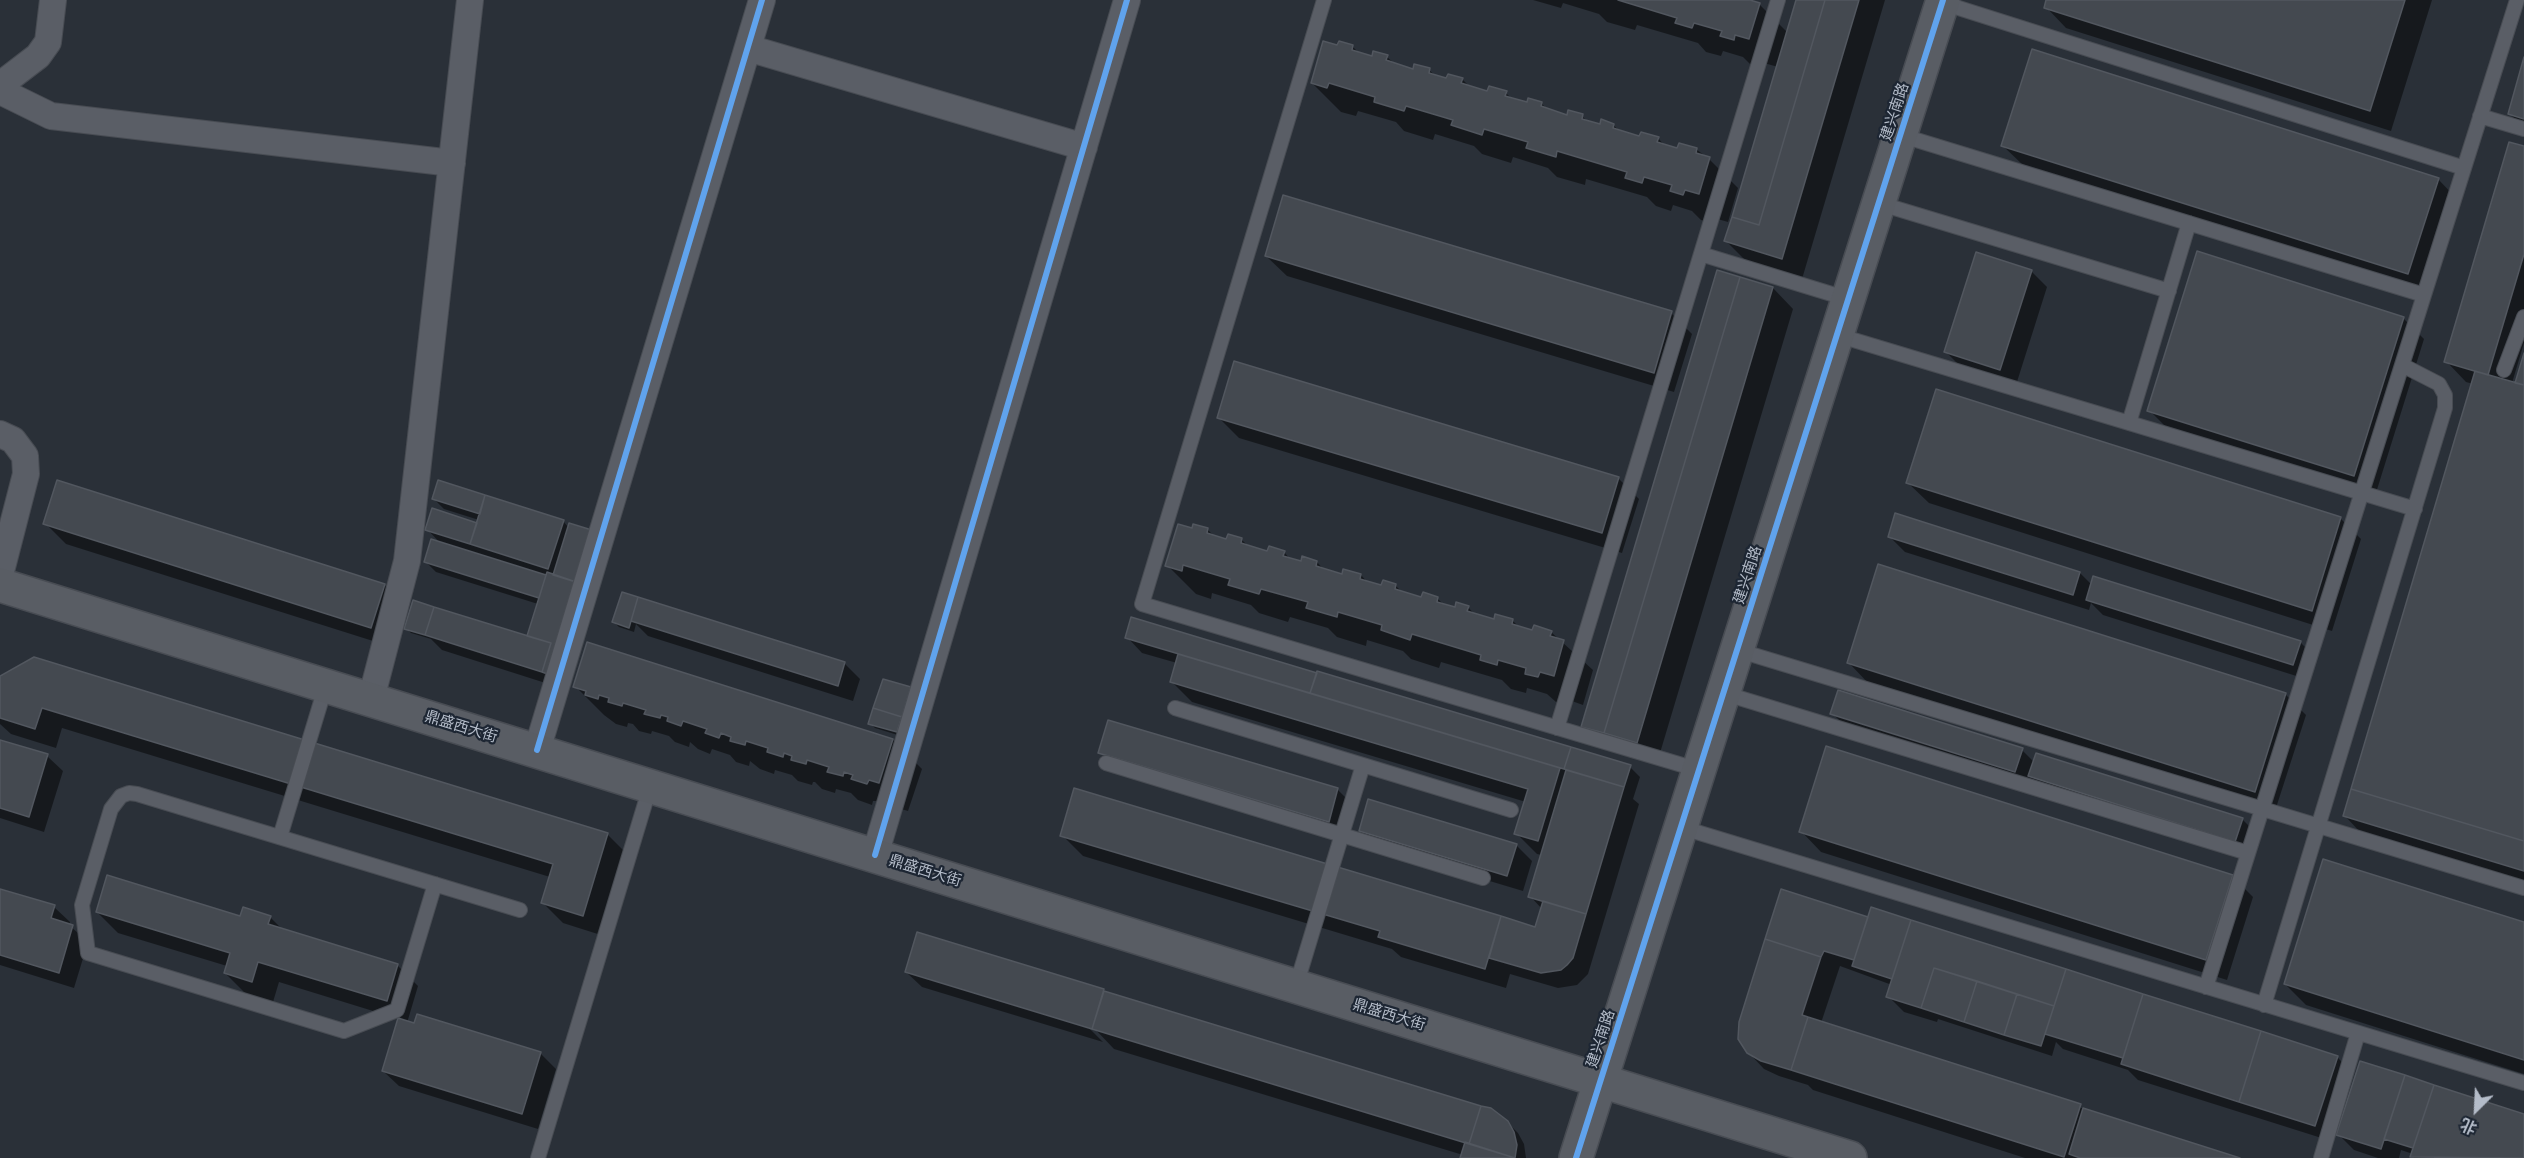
<!DOCTYPE html>
<html>
<head>
<meta charset="utf-8">
<style>
  body { margin:0 }
  #map { position:relative; width:2524px; height:1158px; overflow:hidden; background:#2a3038; font-family:"PT Sans Narrow","Noto Sans SC",sans-serif }
  canvas { display:block }
  .north { position:absolute; left:2446px; top:1080px; width:60px; height:60px; -webkit-text-stroke:4px #1d2633; paint-order:stroke; rotate:204deg; font-size:16px; font-weight:700; line-height:24px; text-align:center; color:#b4bcc9 }
  .north::after { content:''; display:block; margin:auto; width:21px; height:27px; background:#b4bcc9; clip-path:polygon(50% 0,100% 100%,50% 72%,0 100%) }
</style>
</head>
<body>
<div id="map">
<canvas width="2524" height="1158"></canvas>
<div class="north">北</div>
</div>
<script>
const ctx = document.querySelector('canvas').getContext('2d');
ctx.lineJoin = 'round';
function paint(path, color) {
  ctx.fillStyle = color;
  ctx.fill(path, 'evenodd');
}
function poly(rows) {
  const path = new Path2D();
  for (const r of rows) {
    path.moveTo(r[0], r[1]);
    for (let i = 2; i < r.length; i += 2) path.lineTo(r[i], r[i + 1]);
  }
  return path;
}
function stroke(path, color, width, dash) {
  ctx.strokeStyle = color;
  ctx.lineWidth = width;
  ctx.lineCap = dash ? 'butt' : 'round';
  ctx.setLineDash(dash || []);
  ctx.stroke(path);
}
function write(font, color, halo, rows, align = 'center') {
  ctx.font = font + ' "PT Sans Narrow","Noto Sans SC",sans-serif';
  ctx.lineWidth = 4.5;
  ctx.setLineDash([]);
  ctx.textBaseline = 'middle';
  ctx.strokeStyle = halo;
  ctx.fillStyle = color;
  for (const [text, x, y, turn = 0] of rows) {
    ctx.save();
    ctx.translate(x, y);
    ctx.rotate((+turn || 0) * Math.PI / 180);
    ctx.textAlign = isNaN(turn) ? turn : align;
    if (halo) ctx.strokeText(text, 0, 0);
    ctx.fillText(text, 0, 0);
    ctx.restore();
  }
}
paint(poly([
  [1533,0,1752,0,1759,4,1788,33,1798,0,1885,0,1802,279,1747,262,1726,241,1778,67,1764,63,1751,65,1743,57,1723,51,1721,56,1706,52,1698,43,1637,25,1635,30,1607,22,1599,14,1563,3,1561,8],
  [2048,0,2432,0,2391,131,2066,28,2046,7],
  [1340,42,1353,47,1360,54,1373,58,1387,57,1395,64,1414,70,1429,70,1437,77,1447,80,1462,79,1470,87,1488,92,1506,93,1513,100,1528,104,1541,103,1548,110,1568,116,1582,116,1589,123,1601,126,1613,125,1621,132,1640,138,1658,138,1665,146,1678,150,1696,149,1709,159,1738,188,1728,222,1714,218,1712,223,1701,220,1692,211,1673,205,1671,211,1656,206,1647,197,1586,179,1585,185,1557,177,1548,168,1513,157,1511,163,1482,154,1474,146,1435,134,1433,140,1404,131,1396,122,1358,111,1356,116,1341,112,1312,83],
  [2524,62,2524,128,2510,114],
  [2003,146,2438,179,2458,200,2429,294,2024,166],
  [2524,148,2524,343,2512,383,2516,385,2524,358,2524,881,2360,832,2345,816,2473,384,2466,382,2446,361],
  [1266,256,1671,313,1692,334,1674,392,1287,276],
  [2031,271,2047,287,2016,385,1962,368,1946,352],
  [1773,288,1793,309,1657,763,1604,747,1583,726],
  [2403,318,2424,339,2375,496,2170,431,2149,410],
  [1219,418,1618,478,1639,499,1622,553,1239,438],
  [1908,483,2340,518,2361,539,2332,631,1929,503],
  [434,499,563,521,569,528,558,687,442,650,431,639,411,633,406,628,528,638,538,604,436,572,426,562,441,544,427,529,478,525,479,520,444,509],
  [1896,515,2080,573,2092,585,2300,642,2316,658,2309,680,2103,615,2091,603,2089,610,1905,552,1890,537],
  [45,523,384,585,405,606,392,647,66,544],
  [1207,529,1215,537,1227,541,1241,539,1249,547,1268,553,1284,552,1291,560,1302,563,1317,562,1324,570,1343,575,1361,575,1368,583,1382,587,1384,582,1396,586,1403,593,1422,599,1437,598,1445,606,1456,609,1468,607,1475,615,1495,621,1513,621,1520,628,1533,632,1551,632,1593,670,1583,705,1569,700,1567,706,1556,702,1547,694,1527,688,1526,693,1511,689,1502,680,1441,662,1439,668,1411,659,1403,651,1367,640,1366,646,1337,637,1328,628,1290,617,1288,622,1259,613,1251,605,1212,593,1211,599,1196,594,1167,565,1193,530],
  [623,594,844,663,860,679,853,701,648,636,636,624,634,632,619,627,614,622],
  [1127,637,1630,767,1640,777,1633,799,1639,804,1588,974,1577,985,1558,988,1510,974,1506,988,1401,957,1392,949,1083,856,1062,835,1500,918,1536,928,1542,909,1530,896,1542,855,1537,854,1516,833,1526,802,1192,702,1171,681,1177,663,1142,653],
  [34,659,608,835,628,855,604,936,563,923,542,902,550,877,62,728,56,748,11,734,0,724,0,681],
  [1849,663,2285,694,2306,715,2275,811,1869,684],
  [575,686,893,740,922,769,908,811,898,808,882,808,876,801,873,801,872,805,858,800,851,793,836,789,835,793,822,789,815,782,813,782,812,785,798,781,792,775,775,770,774,774,760,769,750,761,749,766,736,762,730,755,712,749,710,754,698,749,690,742,689,747,675,742,669,736,652,731,651,734,639,731,633,724,628,723,627,727,616,724,604,715],
  [910,689,921,699,901,736,875,728,870,723],
  [1832,713,2022,750,2034,762,2242,819,2258,835,2251,857,2046,792,2033,779,2031,787,1848,729],
  [1109,721,1338,790,1353,805,1344,836,1116,768,1100,752],
  [0,741,47,756,63,771,44,832,0,818],
  [1360,831,1516,845,1532,861,1523,891,1376,847],
  [1801,831,2232,876,2253,897,2227,980,1821,852],
  [0,890,54,907,70,922,69,925,88,942,74,988,0,965],
  [1782,891,1867,918,1912,922,2337,1057,2353,1073,2331,1141,2138,1080,2128,1070,2063,1049,2056,1042,2052,1056,1938,1019,1937,1022,1904,1012,1888,996,1892,985,1840,966,1821,1023,2235,1158,2025,1158,1813,1090,1808,1085,1779,1076,1764,1069,1748,1052],
  [97,912,270,917,284,931,397,965,418,986,407,1023,415,1025,418,1016,541,1054,556,1069,538,1129,399,1086,383,1071,399,1019,279,982,273,1002,246,994,225,973,227,966,118,933],
  [2524,924,2524,1074,2306,1005,2285,984],
  [906,972,1104,991,1507,1122,1518,1133,1524,1144,1526,1158,1462,1158,1463,1155,1114,1049,1093,1027,1088,1027,1103,1042,922,987],
  [2524,1115,2524,1158,2414,1158,2413,1154,2401,1150,2399,1158,2378,1158,2354,1150,2338,1134]
]), '#0007');
const building = poly([
  [1618,0,1750,0,1760,3,1749,39,1735,35,1734,40,1720,36,1722,31,1694,23,1692,28,1675,23,1677,18,1618,0],
  [1796,0,1825,0,1759,225,1732,217,1796,0],
  [1825,0,1859,0,1782,259,1724,241,1732,217,1759,225,1825,0],
  [2046,0,2405,0,2370,111,2044,8,2046,0],
  [1323,41,1337,45,1339,41,1353,45,1352,50,1372,56,1373,51,1388,55,1386,60,1413,69,1414,64,1430,68,1429,73,1446,78,1448,74,1463,78,1461,83,1487,91,1489,86,1507,91,1505,96,1527,102,1528,98,1542,102,1541,106,1567,115,1568,110,1583,114,1582,119,1600,124,1601,119,1614,124,1613,128,1639,136,1641,132,1659,137,1657,142,1677,148,1679,143,1697,148,1696,153,1710,157,1699,194,1685,190,1683,195,1670,191,1672,185,1644,177,1642,183,1625,178,1627,172,1557,151,1556,157,1526,148,1528,142,1484,129,1482,135,1451,125,1453,120,1406,106,1404,111,1374,102,1375,97,1329,83,1327,88,1311,83,1323,41],
  [2032,49,2439,178,2408,274,2001,146,2032,49],
  [2524,57,2524,119,2508,114,2524,57],
  [2509,142,2524,146,2524,254,2488,375,2444,362,2509,142],
  [1283,195,1672,311,1654,373,1265,256,1283,195],
  [2197,251,2404,317,2354,476,2147,411,2197,251],
  [1976,252,2032,270,2000,370,1944,352,1976,252],
  [1717,270,1740,277,1604,733,1581,727,1717,270],
  [1740,277,1773,287,1637,743,1604,733,1740,277],
  [2524,353,2524,385,2515,383,2524,353],
  [1234,361,1619,477,1602,533,1217,418,1234,361],
  [2475,371,2524,385,2524,841,2351,789,2475,371],
  [1936,389,2341,517,2312,611,1906,483,1936,389],
  [57,480,385,584,371,628,43,524,57,480],
  [438,480,485,495,480,514,432,499,438,480],
  [485,495,564,520,548,569,470,544,485,495],
  [432,508,477,523,470,544,425,530,432,508],
  [1895,513,2080,572,2073,595,1888,537,1895,513],
  [569,523,595,531,579,583,553,575,569,523],
  [1178,524,1192,528,1193,524,1208,528,1207,533,1226,539,1228,534,1242,538,1241,543,1267,551,1269,546,1285,551,1283,556,1301,561,1302,556,1317,561,1316,566,1342,574,1343,569,1361,574,1360,579,1381,585,1383,580,1396,584,1395,589,1421,597,1423,592,1438,597,1437,602,1455,607,1456,602,1469,606,1467,611,1494,619,1495,614,1513,619,1512,624,1532,630,1534,625,1552,631,1550,636,1564,640,1554,676,1540,672,1538,677,1525,674,1526,668,1498,660,1497,665,1480,660,1481,655,1412,634,1410,640,1381,630,1382,625,1338,612,1337,617,1306,608,1308,602,1261,589,1259,594,1228,585,1230,579,1183,565,1182,571,1165,566,1178,524],
  [431,539,546,575,539,598,424,562,431,539],
  [1878,564,2286,693,2255,792,1847,663,1878,564],
  [547,572,579,583,550,675,542,672,551,643,527,636,547,572],
  [2093,576,2301,641,2293,665,2086,600,2093,576],
  [622,592,638,597,629,628,612,622,622,592],
  [638,597,845,662,838,686,631,621,638,597],
  [413,600,434,607,425,635,404,629,413,600],
  [434,607,551,643,542,672,425,635,434,607],
  [1131,617,1317,673,1310,693,1125,638,1131,617],
  [587,642,893,739,879,783,869,780,867,784,851,779,853,775,844,772,843,776,827,772,829,767,807,760,806,764,791,760,792,756,784,753,783,757,767,752,768,748,746,741,745,745,730,741,731,737,721,733,719,738,705,733,707,729,683,721,681,726,667,721,668,717,661,715,660,718,644,714,646,710,623,703,622,706,608,702,609,698,599,695,598,699,585,695,586,691,573,687,587,642],
  [1178,654,1560,768,1538,841,1514,834,1528,789,1170,682,1178,654],
  [34,657,608,833,583,916,541,903,553,864,42,708,35,729,0,718,0,676,34,657],
  [1317,671,1571,747,1564,769,1310,693,1317,671],
  [883,679,911,687,902,717,873,708,883,679],
  [1838,690,2023,748,2015,772,1830,714,1838,690],
  [873,708,902,717,897,732,868,724,873,708],
  [1108,720,1338,788,1329,822,1098,753,1108,720],
  [0,740,48,754,29,817,0,808,0,740],
  [1826,746,2233,875,2206,960,1799,832,1826,746],
  [1571,747,1631,765,1624,787,1564,769,1571,747],
  [2036,753,2243,818,2235,842,2028,776,2036,753],
  [1566,770,1624,787,1586,914,1528,897,1566,770],
  [1074,788,1501,916,1485,969,1378,937,1380,931,1060,836,1074,788],
  [2351,789,2524,841,2524,871,2343,816,2351,789],
  [1368,799,1517,844,1507,876,1359,831,1368,799],
  [2323,859,2524,922,2524,1060,2284,984,2323,859],
  [107,875,240,916,243,907,271,916,268,924,398,964,387,1001,258,962,252,982,224,973,230,953,96,912,107,875],
  [0,889,55,905,51,918,73,925,59,973,0,955,0,889],
  [1781,889,1868,917,1854,960,1824,951,1821,957,1765,939,1781,889],
  [1543,901,1586,914,1573,958,1567,965,1561,970,1541,973,1489,958,1501,916,1535,927,1543,901],
  [1871,907,1911,920,1892,979,1852,966,1871,907],
  [1911,920,2066,969,2054,1006,1934,968,1921,1008,1886,997,1911,920],
  [917,932,1104,989,1092,1029,905,972,917,932],
  [1765,939,1821,957,1802,1015,1808,1017,1791,1070,1761,1061,1747,1053,1738,1039,1739,1022,1765,939],
  [1934,968,1977,981,1964,1022,1921,1008,1934,968],
  [2066,969,2143,994,2123,1058,2045,1034,2066,969],
  [1977,981,2017,994,2004,1035,1964,1022,1977,981],
  [1104,991,1481,1106,1469,1144,1092,1029,1104,991],
  [2017,994,2054,1006,2041,1046,2004,1035,2017,994],
  [2143,994,2261,1031,2239,1102,2121,1064,2143,994],
  [417,1014,541,1052,522,1114,382,1071,398,1018,414,1023,417,1014],
  [1808,1017,2081,1104,2064,1157,1791,1070,1808,1017],
  [2261,1031,2338,1056,2315,1126,2239,1102,2261,1031],
  [2360,1061,2405,1075,2381,1149,2336,1135,2360,1061],
  [2405,1075,2434,1085,2413,1148,2384,1139,2405,1075],
  [2434,1085,2524,1114,2524,1158,2410,1157,2434,1085],
  [1481,1106,1491,1108,1508,1121,1514,1132,1517,1145,1515,1158,1469,1144,1481,1106],
  [2083,1108,2240,1158,2080,1158,2069,1154,2083,1108],
  [1465,1142,1515,1158,1460,1158,1465,1142]
]);
paint(building, '#444950');
stroke(building, '#52575f', 1.5);
const lane = poly([
  [1324,0,1142,604,1699,770],
  [1943,3,2464,168],
  [2480,116,2524,129],
  [1900,135,2424,295],
  [1878,203,2169,291],
  [1701,254,1848,299],
  [1837,335,2415,509],
  [2504,370,2524,317],
  [2129,423,2189,223],
  [1737,650,2524,888],
  [1723,693,2248,853],
  [1175,708,1511,810],
  [1557,728,1778,0],
  [1106,763,1483,878],
  [1680,827,2524,1083],
  [280,837,326,685],
  [435,884,397,1010,344,1031,88,953,82,905,111,809,121,796,129,793,137,794,520,910],
  [1296,986,1363,765],
  [2206,987,2517,0],
  [2264,1005,2445,408,2445,395,2439,384,2402,365],
  [538,1158,650,787],
  [2321,1158,2358,1033]
]);
const street = poly([
  [748,48,1084,147],
  [0,85,38,56,48,42,53,0],
  [0,91,51,116,452,163],
  [0,434,13,440,25,456,26,474,0,575],
  [371,699,407,561,470,0],
  [537,750,762,0],
  [875,855,1127,0]
]);
const secondary = poly([
  [0,585,1850,1158],
  [1576,1158,1943,0]
]);
stroke(lane, '#484c53', 16);
stroke(street, '#484c53', 28);
stroke(secondary, '#484c53', 36);
stroke(lane, '#5a5e66', 14);
stroke(street, '#5a5e66', 26);
stroke(secondary, '#595d64', 33);
stroke(poly([
  [537,750,762,0],
  [875,855,1127,0],
  [1576,1158,1943,0]
]), '#60a3ed', 6);
write('15px', '#b4bcc9', '#1d2633', [
  ["建兴南路",1895,112,-72],
  ["建兴南路",1748,575,-72],
  ["鼎盛西大街",461,727,17],
  ["鼎盛西大街",925,871,17],
  ["鼎盛西大街",1389,1015,17],
  ["建兴南路",1601,1039,-72]
]);
</script>
</body>
</html>
